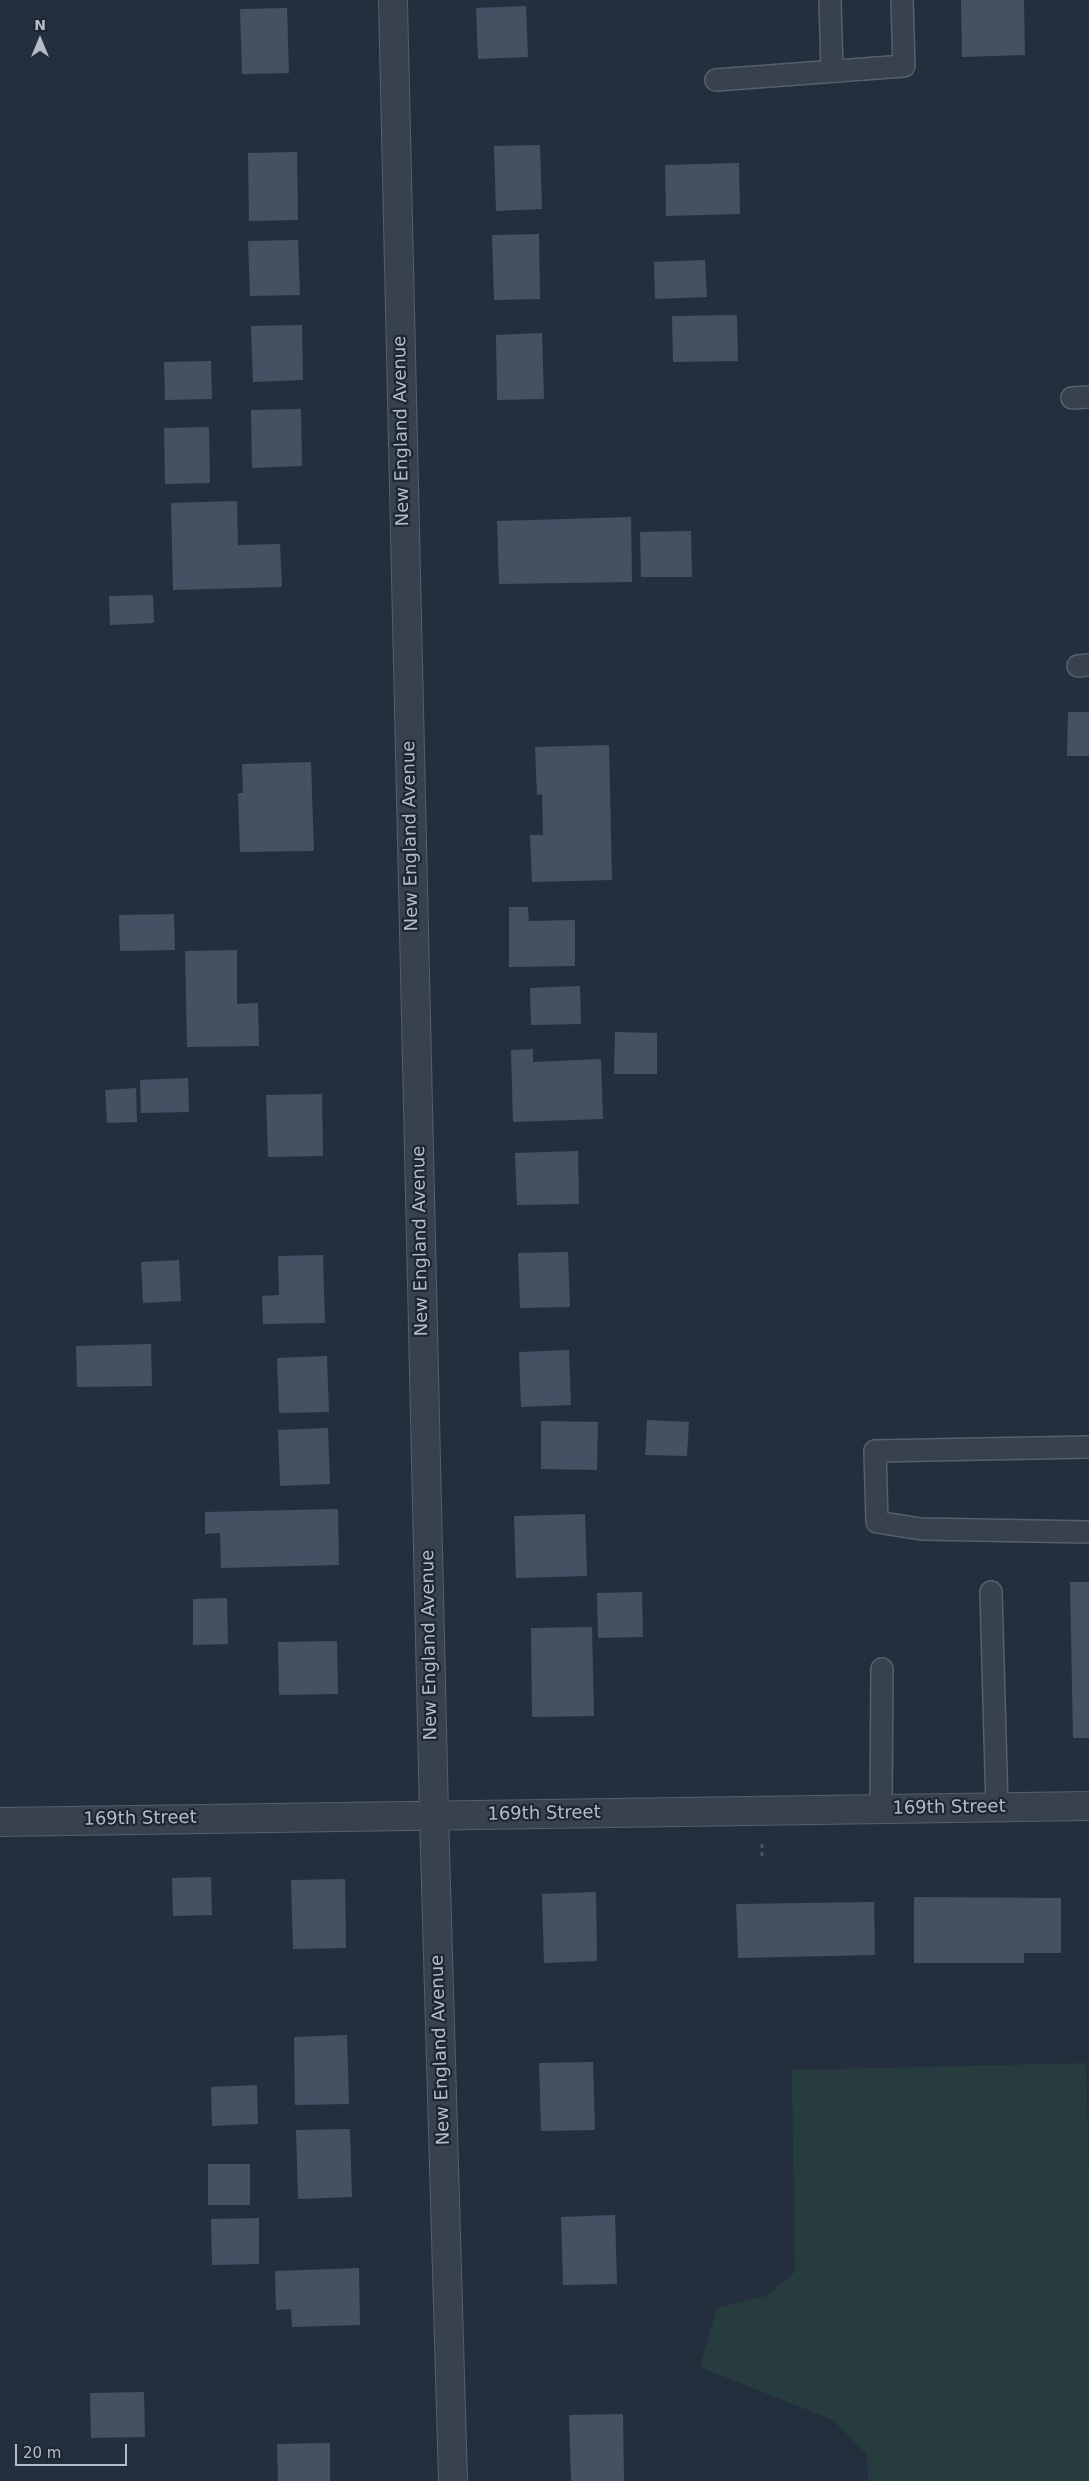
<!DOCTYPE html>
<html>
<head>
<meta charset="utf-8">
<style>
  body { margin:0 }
  #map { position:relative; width:1089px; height:2481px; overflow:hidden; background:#242f3e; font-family:"DejaVu Sans",sans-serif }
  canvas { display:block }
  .north { position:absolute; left:15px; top:15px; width:50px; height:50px; -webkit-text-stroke:4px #1d2633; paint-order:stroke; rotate:0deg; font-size:14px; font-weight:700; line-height:20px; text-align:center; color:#b4bcc9 }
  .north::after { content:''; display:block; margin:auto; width:18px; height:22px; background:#b4bcc9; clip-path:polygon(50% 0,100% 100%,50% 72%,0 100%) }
  .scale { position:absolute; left:15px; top:2444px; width:112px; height:22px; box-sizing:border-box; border:2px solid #b4bcc9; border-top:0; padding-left:6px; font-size:15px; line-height:18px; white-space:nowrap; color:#b4bcc9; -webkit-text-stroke:4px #1d2633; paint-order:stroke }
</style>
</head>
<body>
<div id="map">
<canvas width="1089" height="2481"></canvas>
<div class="north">N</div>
<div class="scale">20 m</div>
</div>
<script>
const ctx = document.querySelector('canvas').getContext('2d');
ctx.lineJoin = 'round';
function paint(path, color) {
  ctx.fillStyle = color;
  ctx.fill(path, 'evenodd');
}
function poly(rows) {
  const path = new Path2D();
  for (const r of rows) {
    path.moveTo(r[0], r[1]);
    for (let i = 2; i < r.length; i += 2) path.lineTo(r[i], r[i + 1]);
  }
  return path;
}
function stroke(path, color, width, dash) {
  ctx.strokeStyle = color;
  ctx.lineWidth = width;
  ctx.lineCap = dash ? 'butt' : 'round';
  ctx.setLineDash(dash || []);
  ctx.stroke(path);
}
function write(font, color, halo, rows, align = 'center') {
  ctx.font = font + ' "DejaVu Sans",sans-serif';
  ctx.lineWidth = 4.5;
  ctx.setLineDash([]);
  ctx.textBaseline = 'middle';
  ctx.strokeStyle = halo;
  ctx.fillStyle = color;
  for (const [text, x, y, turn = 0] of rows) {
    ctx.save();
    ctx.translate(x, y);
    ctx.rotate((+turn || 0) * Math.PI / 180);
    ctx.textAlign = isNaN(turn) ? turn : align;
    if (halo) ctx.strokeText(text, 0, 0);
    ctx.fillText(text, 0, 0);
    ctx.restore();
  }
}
paint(poly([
  [1086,2063,1089,2171,1089,2481,868,2481,867,2455,833,2420,700,2367,717,2308,766,2296,795,2272,792,2070]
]), '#263c3f');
paint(poly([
  [961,0,1024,0,1025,55,962,57],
  [526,6,528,57,478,59,476,8],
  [287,8,289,73,242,74,240,9],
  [540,145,542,209,496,211,494,146],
  [297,152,298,220,249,221,248,153],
  [739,163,740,214,666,216,665,165],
  [539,234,540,299,494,300,492,235],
  [298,240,300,295,250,296,248,241],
  [705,260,707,297,655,299,654,262],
  [737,315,738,361,673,362,672,316],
  [302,325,303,380,253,382,251,326],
  [542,333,544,399,497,400,496,335],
  [211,361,212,399,165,400,164,362],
  [301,409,302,466,252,468,251,410],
  [209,427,210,483,165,484,164,428],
  [237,501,238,545,280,544,282,587,173,590,171,503],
  [631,517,632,582,499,584,497,521],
  [691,531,692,577,641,577,640,532],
  [153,595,154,623,110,625,109,596],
  [1068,712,1089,712,1089,756,1067,756],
  [609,745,612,880,532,882,530,835,543,835,542,794,537,795,535,747],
  [311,762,314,851,240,852,238,793,243,793,242,764],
  [509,907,528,907,529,921,575,920,575,966,509,967],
  [174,914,175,950,120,951,119,915],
  [237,950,237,1004,258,1003,259,1046,187,1047,185,951],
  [580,986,581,1024,531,1025,530,988],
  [615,1032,657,1033,657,1074,614,1074],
  [533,1049,533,1062,601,1059,603,1119,513,1122,511,1050],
  [188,1078,189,1112,141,1113,140,1080],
  [136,1088,137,1122,107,1123,105,1090],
  [322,1094,323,1156,268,1157,266,1095],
  [578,1151,579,1204,517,1205,515,1153],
  [568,1252,570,1307,520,1308,518,1253],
  [323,1255,325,1323,263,1324,262,1296,279,1295,278,1256],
  [179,1260,181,1301,143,1303,141,1262],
  [151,1344,152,1386,77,1387,76,1346],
  [569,1350,571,1405,521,1407,519,1352],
  [327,1356,329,1412,279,1413,277,1358],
  [647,1420,689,1422,687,1456,645,1455],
  [541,1421,598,1422,597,1470,541,1469],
  [328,1428,330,1484,280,1486,278,1430],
  [338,1509,339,1565,221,1568,220,1533,205,1534,205,1512],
  [585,1514,587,1576,516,1578,514,1516],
  [1070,1582,1089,1582,1089,1738,1073,1738],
  [642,1592,643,1637,598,1638,597,1593],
  [227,1598,228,1644,193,1645,193,1599],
  [592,1627,594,1716,532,1717,531,1628],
  [337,1641,338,1694,279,1695,278,1642],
  [211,1877,212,1915,173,1916,172,1878],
  [345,1879,346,1948,293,1949,291,1880],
  [596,1892,597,1961,544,1963,542,1894],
  [914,1897,1061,1898,1061,1953,1024,1953,1024,1963,914,1963],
  [874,1902,875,1955,738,1958,736,1904],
  [347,2035,349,2104,295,2105,294,2037],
  [593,2062,595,2130,541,2131,539,2063],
  [257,2085,258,2124,212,2126,211,2087],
  [350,2129,352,2197,298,2199,296,2130],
  [208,2164,250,2164,250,2205,208,2205],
  [615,2215,617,2284,563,2285,561,2217],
  [259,2218,259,2264,212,2265,211,2219],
  [359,2268,360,2325,292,2327,291,2309,276,2310,275,2271],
  [144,2392,145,2437,91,2438,90,2393],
  [623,2414,624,2481,571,2481,569,2415],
  [330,2443,330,2481,278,2481,277,2444]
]), '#455162');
const service = poly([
  [830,0,832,71],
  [716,80,904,66,902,0],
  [1072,398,1089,397],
  [1078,666,1089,665],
  [1089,1447,875,1451,877,1522,921,1529,1089,1532],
  [991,1592,997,1808],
  [881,1809,882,1669]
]);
const minor = poly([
  [393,0,434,1815,453,2481],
  [0,1822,1089,1806]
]);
stroke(service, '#565f6c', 24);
stroke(minor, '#565f6c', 30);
stroke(poly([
  [762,1844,762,1858]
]), '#44595c', 3, [4, 4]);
stroke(service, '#38414e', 21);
stroke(minor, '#38414e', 28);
write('18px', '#b4bcc9', '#1d2633', [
  ["New England Avenue",402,431,-91],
  ["New England Avenue",411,836,-91],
  ["New England Avenue",421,1241,-91],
  ["New England Avenue",430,1645,-91],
  ["169th Street",949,1808,-1],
  ["169th Street",544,1814,-1],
  ["169th Street",140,1819,-1],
  ["New England Avenue",441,2050,-92]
]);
</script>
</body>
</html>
